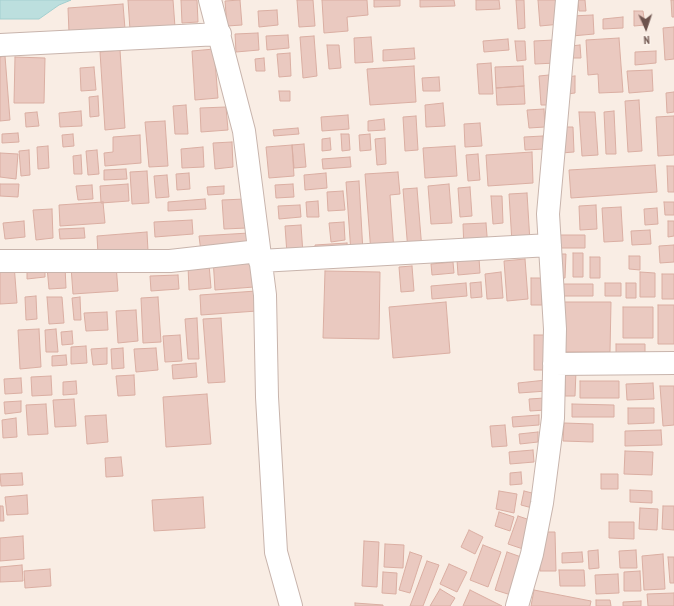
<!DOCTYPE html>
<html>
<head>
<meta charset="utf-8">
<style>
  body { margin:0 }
  #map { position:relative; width:674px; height:606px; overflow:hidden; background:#f9ede4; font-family:"PT Sans Narrow",sans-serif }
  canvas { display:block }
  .north { position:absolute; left:626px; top:8px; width:40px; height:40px; -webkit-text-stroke:3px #fcf2ea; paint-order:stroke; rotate:177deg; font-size:11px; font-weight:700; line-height:16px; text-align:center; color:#6d534d }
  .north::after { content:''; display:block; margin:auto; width:14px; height:18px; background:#6d534d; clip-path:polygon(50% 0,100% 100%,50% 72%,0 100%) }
</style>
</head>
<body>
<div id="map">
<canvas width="674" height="606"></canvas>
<div class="north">N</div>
</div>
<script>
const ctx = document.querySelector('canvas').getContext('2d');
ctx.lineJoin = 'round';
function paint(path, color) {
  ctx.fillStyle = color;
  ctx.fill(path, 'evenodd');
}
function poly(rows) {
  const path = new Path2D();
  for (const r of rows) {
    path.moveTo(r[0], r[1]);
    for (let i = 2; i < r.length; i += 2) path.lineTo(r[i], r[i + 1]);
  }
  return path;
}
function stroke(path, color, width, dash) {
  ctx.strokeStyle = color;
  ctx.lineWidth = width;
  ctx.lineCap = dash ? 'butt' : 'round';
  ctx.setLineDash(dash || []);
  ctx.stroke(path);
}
const water = poly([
  [0,0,71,0,59,5,39,19,0,19,0,0]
]);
paint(water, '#bcdfde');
stroke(water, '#a3cfcf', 1);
const building = poly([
  [128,0,173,0,175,27,130,30,128,0],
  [181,0,197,0,198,22,182,23,181,0],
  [240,0,242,25,227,26,225,1,240,0],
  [297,0,313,0,315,26,299,27,297,0],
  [322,0,367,0,368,15,347,17,348,31,324,33,322,0],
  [374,0,400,0,400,6,374,7,374,0],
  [420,0,454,0,455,6,420,7,420,0],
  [476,0,499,0,500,9,476,10,476,0],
  [516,0,524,0,525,28,518,29,516,0],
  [538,0,560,0,561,24,540,26,538,0],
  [578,0,585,0,586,11,579,11,578,0],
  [671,0,674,0,674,17,672,17,671,0],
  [123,4,125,29,69,33,68,8,123,4],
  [277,10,278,25,259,27,258,11,277,10],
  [634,11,643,11,645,25,634,26,634,11],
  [593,15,594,34,572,36,571,16,593,15],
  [623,17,623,28,603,29,603,19,623,17],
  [674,27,674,59,665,60,663,28,674,27],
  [258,33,259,50,236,52,235,34,258,33],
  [288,35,289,48,267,50,266,36,288,35],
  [314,36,317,76,303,78,300,37,314,36],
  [371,37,373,62,355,63,354,38,371,37],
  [619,38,623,92,599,93,598,74,588,75,586,40,619,38],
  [508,39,509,50,484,52,483,41,508,39],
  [554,40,556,63,535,64,534,41,554,40],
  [515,41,525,41,526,60,517,61,515,41],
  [327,45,339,45,341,68,329,69,327,45],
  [580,45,581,58,571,58,570,46,580,45],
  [414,48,415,59,383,61,383,50,414,48],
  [214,49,218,98,195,100,192,51,214,49],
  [120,50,125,128,105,130,100,52,120,50],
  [656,51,656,63,635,65,635,52,656,51],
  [290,53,291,76,279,77,277,54,290,53],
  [5,56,10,120,0,121,0,57,5,56],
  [15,57,45,58,44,103,14,103,15,57],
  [264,58,265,71,256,71,255,59,264,58],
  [491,63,493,94,479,94,477,64,491,63],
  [414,66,416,102,370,105,367,69,414,66],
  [523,66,524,86,496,88,495,67,523,66],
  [94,67,96,90,81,91,80,68,94,67],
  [652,70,653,91,629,93,627,71,652,70],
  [549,75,551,105,541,105,539,76,549,75],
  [575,76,575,93,567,94,565,77,575,76],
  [439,77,440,91,423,91,422,78,439,77],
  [524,86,525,104,497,105,496,88,524,86],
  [279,91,290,91,290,101,280,101,279,91],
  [674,92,674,112,667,113,666,93,674,92],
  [98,96,99,116,90,117,89,97,98,96],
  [639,100,642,151,628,152,625,101,639,100],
  [443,103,445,126,426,127,425,105,443,103],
  [186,105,188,134,175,134,173,106,186,105],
  [226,107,228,130,201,132,200,108,226,107],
  [544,109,545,127,529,128,527,110,544,109],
  [81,111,82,126,60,127,59,113,81,111],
  [614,111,616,154,606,154,604,112,614,111],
  [37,112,39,126,26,127,25,113,37,112],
  [579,112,595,112,598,155,582,156,579,112],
  [348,115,349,129,322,131,321,117,348,115],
  [416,116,418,150,405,151,403,117,416,116],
  [674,116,674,155,658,156,656,117,674,116],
  [384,119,385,130,368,131,368,121,384,119],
  [165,121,168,166,149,167,145,122,165,121],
  [480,123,482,146,465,147,464,124,480,123],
  [560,127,573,127,574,152,561,153,560,127],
  [298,128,299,134,274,136,273,130,298,128],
  [18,133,19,142,2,143,2,134,18,133],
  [73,134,74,146,63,147,62,135,73,134],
  [341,134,349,134,350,150,342,151,341,134],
  [370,134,371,150,360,151,359,135,370,134],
  [140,135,141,163,105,166,104,153,113,152,113,137,140,135],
  [543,136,544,149,525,150,524,137,543,136],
  [330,138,331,150,322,151,322,139,330,138],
  [385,138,386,164,377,165,375,139,385,138],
  [232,142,233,167,215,169,213,143,232,142],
  [304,144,306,167,294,168,292,145,304,144],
  [292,145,294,176,269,178,266,147,292,145],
  [48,146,49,168,38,169,37,147,48,146],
  [455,146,457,176,425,178,423,148,455,146],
  [203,147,204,167,182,168,181,149,203,147],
  [29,150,30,175,21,176,19,151,29,150],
  [97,150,99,174,88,175,86,151,97,150],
  [532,152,533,183,488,186,486,155,532,152],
  [0,153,18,154,16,179,0,177,0,153],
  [478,154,480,180,468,181,466,155,478,154],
  [81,155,82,174,74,174,73,156,81,155],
  [350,157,351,167,323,169,322,159,350,157],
  [655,165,657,192,571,198,569,170,655,165],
  [667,166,674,166,674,192,668,192,667,166],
  [126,169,127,179,104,180,104,170,126,169],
  [147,171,149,203,132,204,130,172,147,171],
  [398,172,400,194,390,195,394,251,371,253,365,174,398,172],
  [189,173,190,189,177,190,176,174,189,173],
  [326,173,327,188,305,190,304,175,326,173],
  [167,175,169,197,156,198,154,176,167,175],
  [359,181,363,252,351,253,346,182,359,181],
  [0,184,19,184,18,197,0,196,0,184],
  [128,184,129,201,101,203,100,186,128,184],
  [293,184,294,197,276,198,275,185,293,184],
  [449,184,452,223,431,224,428,186,449,184],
  [92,185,93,199,78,200,76,186,92,185],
  [224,186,224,194,208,195,207,187,224,186],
  [470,187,472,216,460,217,458,188,470,187],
  [417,188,422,250,408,251,403,189,417,188],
  [343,191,345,210,328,211,327,192,343,191],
  [527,193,530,242,512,243,509,194,527,193],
  [491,196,502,196,503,223,493,224,491,196],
  [205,199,206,209,168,211,168,202,205,199],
  [245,199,247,228,224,229,222,200,245,199],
  [318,201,319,217,307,217,306,202,318,201],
  [103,202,105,223,60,226,59,205,103,202],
  [664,202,674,202,674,215,665,215,664,202],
  [300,205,301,217,279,219,278,206,300,205],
  [596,205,597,229,580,230,579,206,596,205],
  [621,207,623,241,604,242,602,208,621,207],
  [657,208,658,224,645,225,644,209,657,208],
  [52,209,53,238,36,240,33,210,52,209],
  [192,220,193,234,155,237,154,222,192,220],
  [24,221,25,237,5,239,3,223,24,221],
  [668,221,674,221,674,236,668,237,668,221],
  [344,222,345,240,331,242,329,223,344,222],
  [486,223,488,248,464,250,463,224,486,223],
  [301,225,303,254,287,254,285,226,301,225],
  [84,228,85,238,60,239,59,229,84,228],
  [650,230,651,244,632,245,631,231,650,230],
  [147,232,148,251,98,254,97,236,147,232],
  [249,233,249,248,201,252,199,236,249,233],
  [553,235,585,235,585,248,553,248,553,235],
  [347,243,348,253,316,255,315,245,347,243],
  [674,245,674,262,660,263,659,246,674,245],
  [573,253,583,253,583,277,573,277,573,253],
  [557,254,566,254,565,278,557,278,557,254],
  [252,255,254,287,215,290,213,258,252,255],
  [629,256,640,256,640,270,629,269,629,256],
  [590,257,600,257,600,278,590,278,590,257],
  [479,258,480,273,458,275,457,260,479,258],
  [525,259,528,299,507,301,504,261,525,259],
  [453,262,454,273,432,275,431,264,453,262],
  [14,264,17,303,0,304,0,265,14,264],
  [116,264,118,291,73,294,71,267,116,264],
  [209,264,211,288,189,290,188,266,209,264],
  [45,265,45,277,27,279,27,266,45,265],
  [65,266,66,288,49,289,47,267,65,266],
  [412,266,414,291,401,292,399,267,412,266],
  [325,271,380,272,379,339,323,338,325,271],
  [501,272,503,298,487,299,485,274,501,272],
  [640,272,655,273,655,297,640,297,640,272],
  [662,274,674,274,674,299,662,299,662,274],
  [178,275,179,289,151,291,150,276,178,275],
  [531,278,542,278,542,305,531,305,531,278],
  [481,282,482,297,471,298,470,283,481,282],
  [466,283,467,296,432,299,431,286,466,283],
  [605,283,621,283,621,296,605,296,605,283],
  [626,283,636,283,636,298,626,298,626,283],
  [562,284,593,284,593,296,563,296,562,284],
  [256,291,257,311,201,315,200,295,256,291],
  [36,296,37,319,26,320,25,297,36,296],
  [47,297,62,297,64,323,49,324,47,297],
  [80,297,81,320,74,320,72,298,80,297],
  [158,297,161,342,143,343,141,298,158,297],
  [446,302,450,353,393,358,389,307,446,302],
  [562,302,611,302,610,352,562,352,562,302],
  [658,305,674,305,674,344,658,344,658,305],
  [623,307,653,307,653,338,623,338,623,307],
  [136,310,138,341,118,343,116,311,136,310],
  [107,312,108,330,86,331,84,313,107,312],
  [197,318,199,359,188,359,185,319,197,318],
  [221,318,225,382,208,383,203,319,221,318],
  [39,329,41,367,20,369,18,330,39,329],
  [56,329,58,352,46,352,45,330,56,329],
  [72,331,73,344,62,345,61,332,72,331],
  [180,335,182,361,165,362,163,336,180,335],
  [534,335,548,335,548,370,534,370,534,335],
  [616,344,645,344,645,357,616,357,616,344],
  [86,346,87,363,71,364,71,347,86,346],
  [107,348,107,364,93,365,91,349,107,348],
  [123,348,124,368,112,369,111,349,123,348],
  [156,348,158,370,136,372,134,349,156,348],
  [66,355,67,365,52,366,52,356,66,355],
  [196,363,197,377,173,379,172,365,196,363],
  [565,370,576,371,575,396,565,396,565,370],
  [134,375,135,395,118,396,116,376,134,375],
  [51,376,52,395,32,396,31,377,51,376],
  [21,378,22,393,5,394,4,379,21,378],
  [546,380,547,391,519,393,518,383,546,380],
  [76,381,77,394,63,395,63,382,76,381],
  [580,381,619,381,619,398,580,398,580,381],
  [653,383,654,399,627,400,626,384,653,383],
  [660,386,674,386,674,425,663,426,660,386],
  [207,394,211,444,166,447,163,397,207,394],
  [545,398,546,410,530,411,529,399,545,398],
  [74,399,76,426,55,427,53,400,74,399],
  [21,401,21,412,5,414,4,402,21,401],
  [46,404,48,434,28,435,26,405,46,404],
  [572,404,614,405,614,417,572,417,572,404],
  [628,408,654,408,654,423,628,424,628,408],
  [106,415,108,442,87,444,85,416,106,415],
  [539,415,539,425,513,427,512,417,539,415],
  [16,418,17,437,3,438,2,420,16,418],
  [564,423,593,424,593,442,563,441,564,423],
  [505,425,507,446,492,447,490,426,505,425],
  [661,430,662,445,625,446,625,431,661,430],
  [538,432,538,442,520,444,519,434,538,432],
  [533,450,534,462,510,464,509,452,533,450],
  [625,451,653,452,652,475,624,474,625,451],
  [121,457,123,476,106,477,105,458,121,457],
  [521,472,522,484,510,485,510,473,521,472],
  [22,473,23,485,1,486,0,474,22,473],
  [601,474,618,474,618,489,601,489,601,474],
  [630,490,652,491,652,503,630,502,630,490],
  [499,491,517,494,514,513,496,509,499,491],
  [524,491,540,495,536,509,521,505,524,491],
  [27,495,28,514,7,515,5,497,27,495],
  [203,497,205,528,154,531,152,500,203,497],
  [0,506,3,506,4,521,0,521,0,506],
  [663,506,674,506,674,530,662,529,663,506],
  [640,508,658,509,657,530,639,529,640,508],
  [499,512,514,517,510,531,495,526,499,512],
  [518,516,533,521,523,549,508,544,518,516],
  [609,522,634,522,634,539,609,538,609,522],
  [469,530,483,537,475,554,461,547,469,530],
  [539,532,555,532,556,571,540,571,539,532],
  [23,536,24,559,0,561,0,538,23,536],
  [364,541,379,542,377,587,362,586,364,541],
  [385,544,404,545,403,568,384,567,385,544],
  [483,545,501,552,488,587,470,580,483,545],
  [598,550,599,568,589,569,588,551,598,550],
  [636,550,637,568,620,568,619,551,636,550],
  [410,552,422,556,410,593,399,590,410,552],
  [507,552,524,558,511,595,495,590,507,552],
  [582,552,583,562,562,563,562,553,582,552],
  [663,554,665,589,644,590,642,556,663,554],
  [668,557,674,557,674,583,670,583,668,557],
  [427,561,439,565,423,606,410,606,427,561],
  [449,564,467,572,457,592,440,584,449,564],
  [22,565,23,581,0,582,0,567,22,565],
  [50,569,51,586,25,588,24,571,50,569],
  [559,570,584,570,585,586,560,586,559,570],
  [640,571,641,591,624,591,624,572,640,571],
  [383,572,397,573,396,594,382,593,383,572],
  [618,574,619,593,596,594,595,575,618,574],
  [440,589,455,598,450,606,430,606,440,589],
  [470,590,502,606,463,606,470,590],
  [534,590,591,601,590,606,531,606,534,590],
  [674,593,674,606,648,606,647,594,674,593],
  [596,600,610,600,611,606,596,606,596,600],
  [641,601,641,606,623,606,623,602,641,601],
  [355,603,383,605,383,606,355,606,355,603]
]);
paint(building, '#eac9c0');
stroke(building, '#daaea2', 1);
const minor = poly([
  [210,0,244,131,265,295,267,397,276,552,291,606],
  [0,45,220,34],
  [0,261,170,261,259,251],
  [260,261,550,245],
  [554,364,674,363],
  [517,606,532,554,542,503,553,418,555,329,548,214,567,0]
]);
stroke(minor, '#c8b4ac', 24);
stroke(minor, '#fff', 22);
</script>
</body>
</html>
